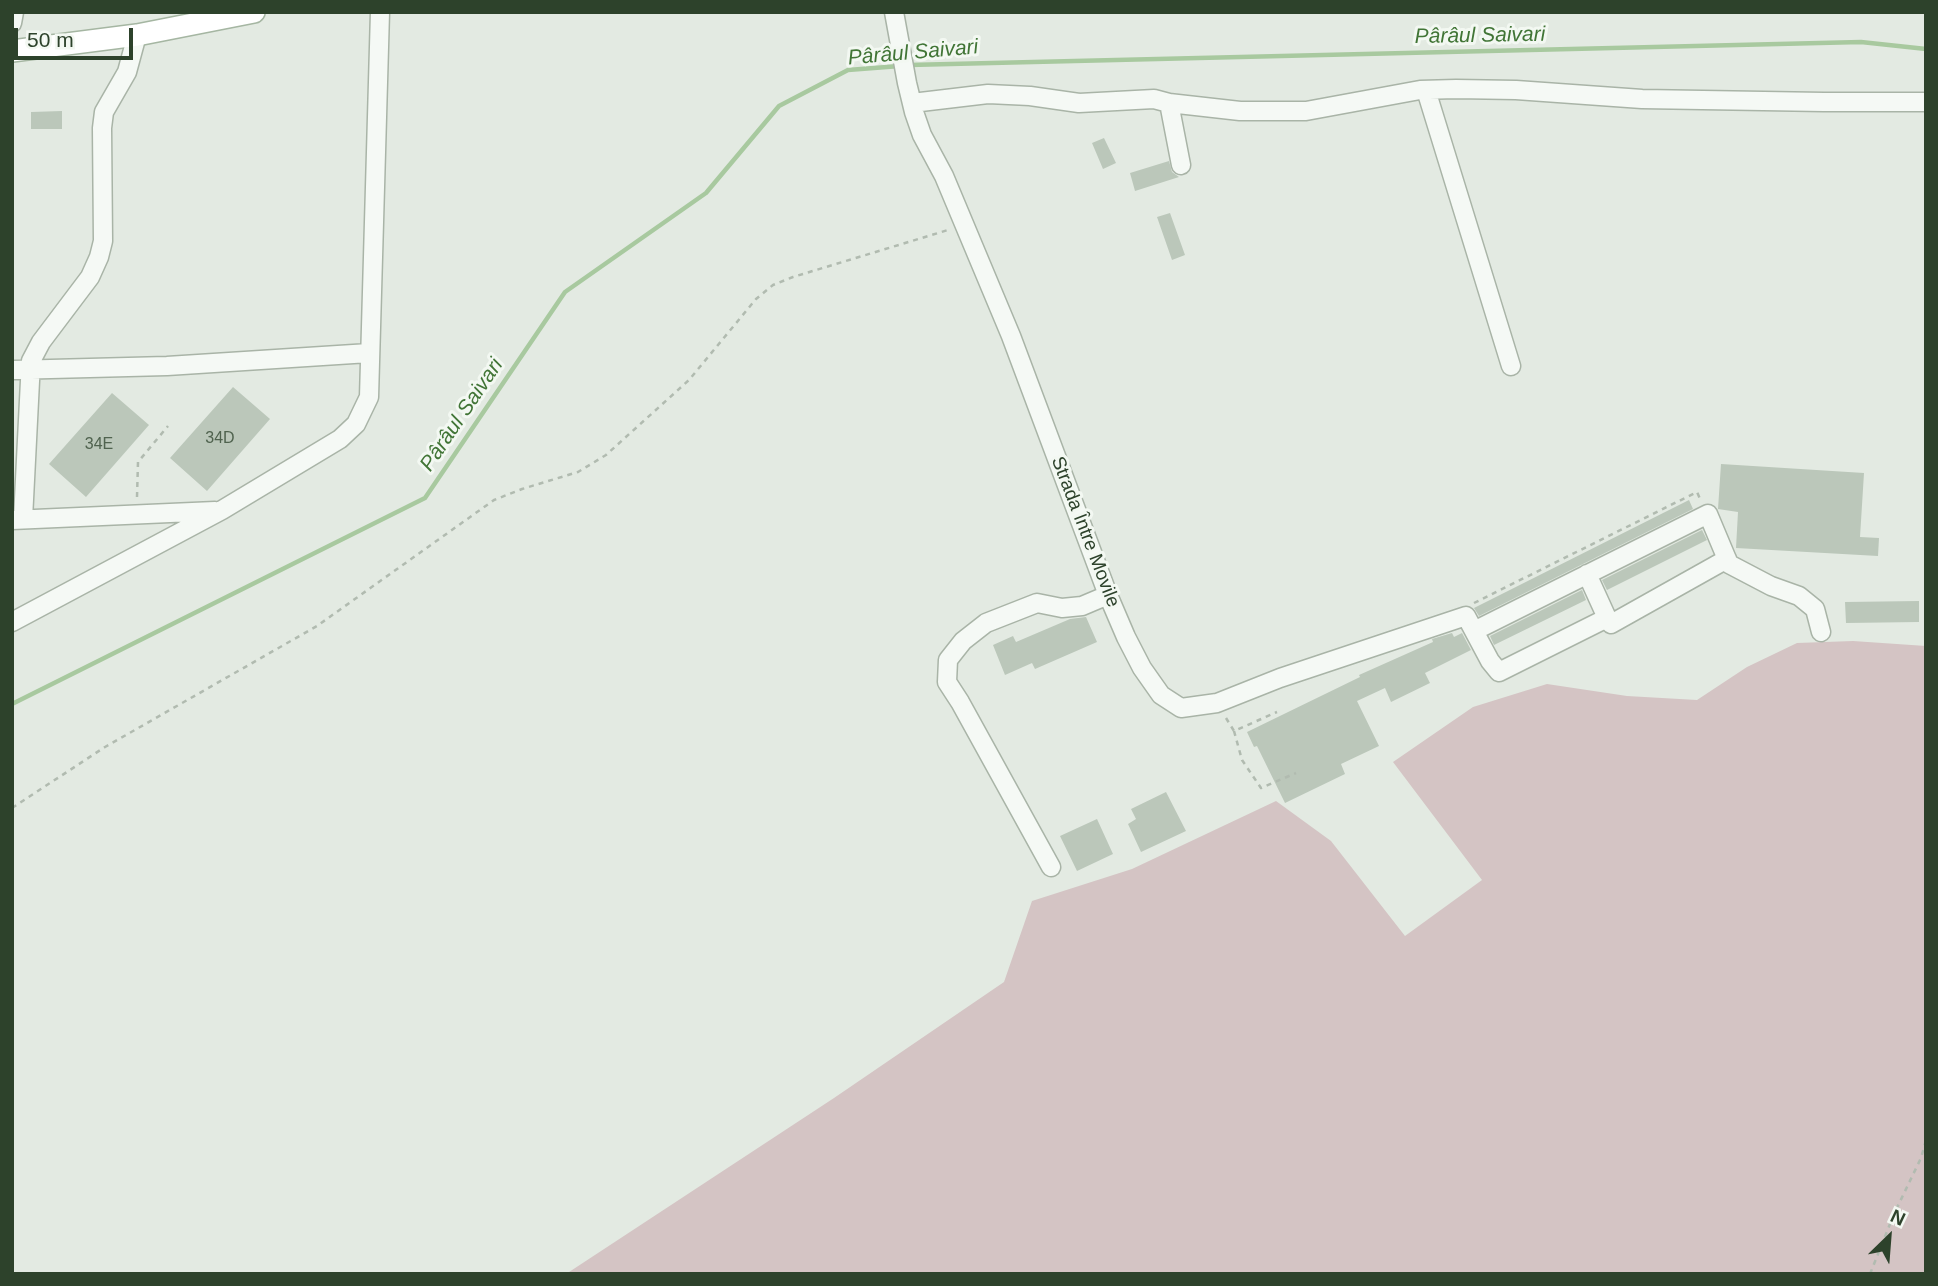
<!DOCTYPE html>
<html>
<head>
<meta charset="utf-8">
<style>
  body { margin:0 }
  #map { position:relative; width:1938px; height:1286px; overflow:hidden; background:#e3eae2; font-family:Helvetica,sans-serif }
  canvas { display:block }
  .frame { position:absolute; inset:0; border:14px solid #2d422b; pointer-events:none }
  .north { position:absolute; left:1854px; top:1202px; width:70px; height:70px; -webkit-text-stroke:5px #f3f8f2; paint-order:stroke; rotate:25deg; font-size:19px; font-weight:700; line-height:28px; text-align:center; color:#2d422b }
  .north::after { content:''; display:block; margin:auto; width:24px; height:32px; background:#2d422b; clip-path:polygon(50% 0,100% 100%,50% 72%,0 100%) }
  .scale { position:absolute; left:14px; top:28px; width:119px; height:32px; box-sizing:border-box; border:4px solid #2d422b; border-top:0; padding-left:9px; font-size:21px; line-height:24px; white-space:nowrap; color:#2d422b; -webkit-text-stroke:5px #f3f8f2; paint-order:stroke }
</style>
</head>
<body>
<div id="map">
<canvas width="1938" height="1286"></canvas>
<div class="frame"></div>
<div class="north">N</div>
<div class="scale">50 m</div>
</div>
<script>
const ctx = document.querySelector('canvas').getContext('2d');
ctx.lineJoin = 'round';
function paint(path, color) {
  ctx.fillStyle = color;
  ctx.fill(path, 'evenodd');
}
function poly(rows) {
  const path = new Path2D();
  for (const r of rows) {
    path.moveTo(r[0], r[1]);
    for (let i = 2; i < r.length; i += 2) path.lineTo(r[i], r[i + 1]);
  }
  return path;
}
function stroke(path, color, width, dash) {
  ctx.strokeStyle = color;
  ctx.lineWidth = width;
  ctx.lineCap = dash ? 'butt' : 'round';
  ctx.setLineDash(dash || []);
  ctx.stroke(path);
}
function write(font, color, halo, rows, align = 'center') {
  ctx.font = font + ' Helvetica,sans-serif';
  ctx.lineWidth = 6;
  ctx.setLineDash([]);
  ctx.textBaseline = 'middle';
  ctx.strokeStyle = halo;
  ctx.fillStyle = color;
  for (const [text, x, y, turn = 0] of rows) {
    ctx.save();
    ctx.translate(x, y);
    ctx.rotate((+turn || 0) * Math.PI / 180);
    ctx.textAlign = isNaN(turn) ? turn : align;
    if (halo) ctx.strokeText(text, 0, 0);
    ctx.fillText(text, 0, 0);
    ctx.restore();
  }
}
paint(poly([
  [1853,641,1926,646,1926,1274,566,1274,834,1098,1004,982,1032,901,1132,869,1276,801,1331,841,1405,936,1482,880,1393,762,1473,707,1547,684,1627,696,1697,700,1747,667,1797,643]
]), '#d4c4c4');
stroke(poly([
  [909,65,1861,42,1926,49],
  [12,704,425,498,565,292,706,193,779,106,848,70,900,66]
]), '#a8c99f', 4.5);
paint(poly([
  [62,111,62,129,31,129,31,112],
  [1104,138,1116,163,1103,169,1092,143],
  [1169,161,1172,172,1179,177,1135,191,1130,173],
  [1170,213,1185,255,1172,260,1157,217],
  [233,387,270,419,207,491,170,458],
  [112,393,149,425,86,497,49,464],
  [1721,464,1864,473,1860,537,1879,538,1878,556,1736,548,1738,512,1718,509],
  [1689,500,1693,509,1479,616,1474,608],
  [1702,530,1707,540,1607,590,1602,580],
  [1582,590,1586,600,1494,645,1490,636],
  [1919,601,1919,622,1846,623,1845,602],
  [1086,617,1097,642,1035,669,1032,663,1005,675,993,645,1013,636,1016,642,1070,619],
  [1452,633,1454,637,1462,633,1471,650,1425,673,1430,683,1391,702,1385,688,1357,701,1379,746,1341,764,1345,774,1285,803,1257,746,1254,747,1247,732,1360,677,1359,675,1433,642,1432,639],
  [1166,792,1186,831,1141,852,1128,824,1136,819,1131,809],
  [1097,819,1113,854,1077,871,1060,836]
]), '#bbc7ba');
const minor = poly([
  [894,12,907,83,914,112,922,135,944,176,1011,336,1108,595,1126,637,1142,668,1161,695,1181,708,1217,703,1280,678,1466,616,1490,661,1499,672,1607,618,1587,574],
  [12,23,14,12],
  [1426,90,1511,366],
  [912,103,988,94,1030,96,1079,103,1154,99,1169,103,1240,111,1306,111,1420,90,1456,89,1516,90,1642,99,1824,102,1926,102],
  [1169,103,1181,165],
  [12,370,167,366,369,353],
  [23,519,31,361,41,342,90,277,99,257,103,241,102,128,104,112,127,72,137,35],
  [12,520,215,511],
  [1607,618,1611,624,1727,559],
  [12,622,222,510,340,439,356,424,369,397,380,12],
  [1474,631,1708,514,1729,564,1771,586,1799,596,1815,609,1821,632],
  [1051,867,960,702,947,682,948,660,963,641,986,623,1037,603,1062,608,1082,606,1108,595]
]);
const major = poly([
  [12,51,137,35,254,12]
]);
stroke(minor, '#a9b4a7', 21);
stroke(major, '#a5b6a2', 24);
stroke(poly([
  [137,497,138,462,168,426],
  [1474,603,1697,492,1701,501],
  [1226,718,1234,731,1277,712],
  [1234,731,1242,760,1261,788,1296,773],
  [12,808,105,747,317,626,494,500,522,489,578,472,606,455,689,380,756,299,773,285,793,277,948,230],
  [1870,1274,1894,1214,1921,1158,1926,1140]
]), '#b1bbb0', 2.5, [5, 5]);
stroke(minor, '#f5f9f5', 18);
stroke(major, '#fff', 21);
write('16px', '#50634f', null, [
  ["34D",220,439],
  ["34E",99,445]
]);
write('19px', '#2d422b', '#f3f8f2', [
  ["Strada Între Movile",1085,532,69]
]);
write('italic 21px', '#417536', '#f3f8f2', [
  ["Pârâul Saivari",1480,36,-1],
  ["Pârâul Saivari",913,53,-5],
  ["Pârâul Saivari",462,415,-56]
]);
</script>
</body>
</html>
